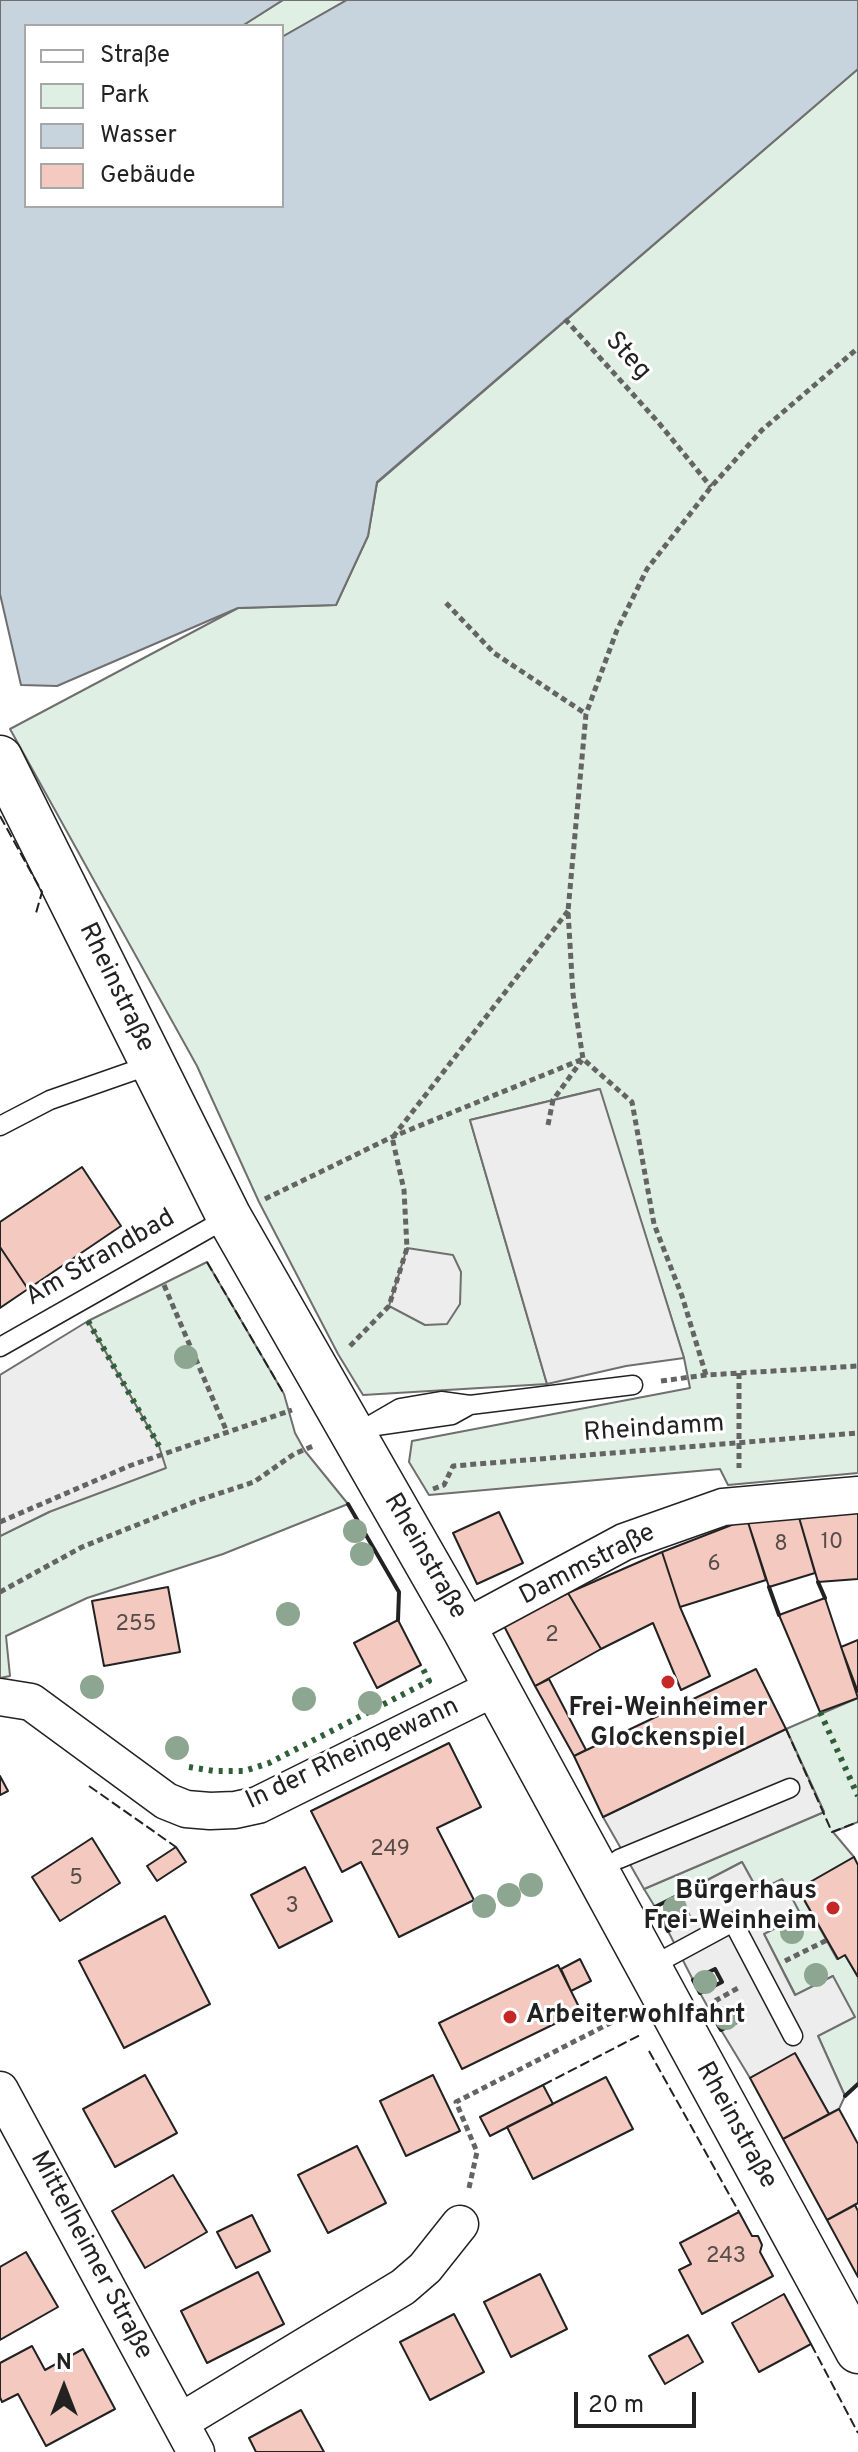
<!DOCTYPE html>
<html>
<head>
<meta charset="utf-8">
<style>
  body { margin:0 }
  #map { position:relative; width:858px; height:2452px; overflow:hidden; background:#fff; font-family:Overpass,sans-serif }
  canvas { display:block }
  .legend { position:absolute; left:24px; top:24px; width:260px; height:184px; box-sizing:border-box; background:#fff; border:2px solid #a7a7a7; margin:0; padding:10px 14px; list-style:none; font-size:24px; color:#222 }
  .legend li { display:flex; align-items:center; gap:16px; height:40px }
  .legend b { width:40px; border:2px solid #a7a7a7 }
  .north { position:absolute; left:24px; top:2348px; width:80px; height:80px; -webkit-text-stroke:6px #fff; paint-order:stroke; rotate:0deg; font-size:22px; font-weight:700; line-height:32px; text-align:center; color:#222 }
  .north::after { content:''; display:block; margin:auto; width:28px; height:36px; background:#222; clip-path:polygon(50% 0,100% 100%,50% 72%,0 100%) }
  .scale { position:absolute; left:574px; top:2392px; width:122px; height:36px; box-sizing:border-box; border:4px solid #222; border-top:0; padding-left:10px; font-size:24px; line-height:28px; white-space:nowrap; color:#222; -webkit-text-stroke:6px #fff; paint-order:stroke }
</style>
</head>
<body>
<div id="map">
<canvas width="858" height="2452"></canvas>
<ul class="legend">
<li><b style="height:10px;background:#fff"></b>Straße</li>
<li><b style="height:22px;background:#e0efe3"></b>Park</li>
<li><b style="height:22px;background:#c7d3dd"></b>Wasser</li>
<li><b style="height:22px;background:#f3c9c0"></b>Gebäude</li>
</ul>
<div class="north">N</div>
<div class="scale">20 m</div>
</div>
<script>
const ctx = document.querySelector('canvas').getContext('2d');
ctx.lineJoin = 'round';
function paint(path, color) {
  ctx.fillStyle = color;
  ctx.fill(path, 'evenodd');
}
function poly(rows) {
  const path = new Path2D();
  for (const r of rows) {
    path.moveTo(r[0], r[1]);
    for (let i = 2; i < r.length; i += 2) path.lineTo(r[i], r[i + 1]);
  }
  return path;
}
function stroke(path, color, width, dash) {
  ctx.strokeStyle = color;
  ctx.lineWidth = width;
  ctx.lineCap = dash ? 'butt' : 'round';
  ctx.setLineDash(dash || []);
  ctx.stroke(path);
}
function write(font, color, halo, rows, align = 'center') {
  ctx.font = font + ' Overpass,sans-serif';
  ctx.lineWidth = 6;
  ctx.setLineDash([]);
  ctx.textBaseline = 'middle';
  ctx.strokeStyle = halo;
  ctx.fillStyle = color;
  for (const [text, x, y, turn = 0] of rows) {
    ctx.save();
    ctx.translate(x, y);
    ctx.rotate((+turn || 0) * Math.PI / 180);
    ctx.textAlign = isNaN(turn) ? turn : align;
    if (halo) ctx.strokeText(text, 0, 0);
    ctx.fillText(text, 0, 0);
    ctx.restore();
  }
}
const green = poly([
  [283,0,347,0,282,37,282,26,242,26,283,0],
  [858,69,858,1473,728,1485,720,1469,429,1495,409,1462,412,1441,690,1388,684,1358,599,1089,470,1120,547,1384,363,1395,338,1354,259,1202,197,1066,10,729,238,608,336,605,368,536,377,483,858,69],
  [207,1262,284,1394,295,1433,305,1451,348,1504,223,1554,87,1598,6,1636,10,1676,0,1678,0,1536,49,1512,159,1446,88,1321,207,1262],
  [858,1698,858,1822,833,1832,854,1857,798,1889,837,1959,845,1955,858,1977,858,2084,845,2096,818,2036,833,1976,796,1996,764,1934,758,1891,742,1862,655,1907,644,1889,824,1812,786,1729,858,1698]
]);
paint(green, '#e0efe3');
stroke(green, '#6f6f6f', 2);
const parking = poly([
  [600,1089,684,1358,626,1366,547,1384,470,1120,600,1089],
  [407,1248,453,1255,461,1272,460,1304,447,1324,425,1325,389,1306,407,1248],
  [88,1321,159,1446,166,1468,49,1512,0,1536,0,1375,88,1321],
  [786,1729,824,1812,644,1889,603,1817,786,1729],
  [742,1862,758,1891,782,1879,801,1915,764,1934,795,1995,833,1976,855,2017,818,2036,845,2096,839,2109,829,2114,795,2054,750,2078,721,2030,741,2020,736,2010,715,2020,700,1993,721,1982,716,1969,693,1980,668,1931,691,1918,679,1895,742,1862]
]);
paint(parking, '#ededed');
stroke(parking, '#6f6f6f', 2);
const water = poly([
  [0,0,283,0,242,26,26,26,26,206,282,206,282,37,347,0,858,0,858,69,377,482,368,536,336,605,238,608,57,686,21,685,0,594,0,0]
]);
paint(water, '#c7d3dd');
stroke(water, '#6f6f6f', 2);
const building = poly([
  [82,1167,121,1226,28,1289,0,1247,0,1222,82,1167],
  [0,1247,28,1289,0,1308,0,1247],
  [858,1506,858,1579,818,1582,798,1514,858,1506],
  [499,1512,523,1563,477,1584,453,1533,499,1512],
  [798,1514,815,1573,769,1587,747,1519,798,1514],
  [747,1519,766,1580,680,1607,662,1552,747,1519],
  [662,1552,680,1607,710,1676,681,1690,653,1623,601,1649,568,1593,662,1552],
  [168,1587,180,1652,104,1666,92,1601,168,1587],
  [568,1593,601,1649,535,1686,504,1626,568,1593],
  [825,1598,858,1698,820,1712,779,1615,825,1598],
  [398,1620,421,1665,377,1688,354,1643,398,1620],
  [858,1640,858,1692,841,1647,858,1640],
  [756,1669,786,1729,603,1817,574,1756,756,1669],
  [549,1679,586,1750,574,1756,535,1686,549,1679],
  [449,1743,481,1807,437,1828,474,1900,399,1937,361,1862,342,1872,311,1811,449,1743],
  [0,1776,8,1791,0,1795,0,1776],
  [92,1838,120,1883,60,1921,32,1877,92,1838],
  [176,1847,186,1862,157,1881,147,1866,176,1847],
  [854,1857,858,1865,858,1977,845,1955,838,1959,798,1889,854,1857],
  [305,1867,332,1921,279,1948,251,1895,305,1867],
  [165,1916,210,2004,124,2048,79,1961,165,1916],
  [580,1959,591,1981,571,1991,561,1969,580,1959],
  [558,1965,581,2011,462,2069,439,2023,558,1965],
  [795,2053,829,2114,783,2139,750,2078,795,2053],
  [145,2075,177,2133,115,2167,83,2109,145,2075],
  [433,2075,460,2131,406,2156,380,2101,433,2075],
  [606,2077,633,2129,533,2179,507,2127,606,2077],
  [543,2085,553,2104,490,2136,480,2117,543,2085],
  [839,2109,858,2144,858,2203,827,2220,783,2139,839,2109],
  [357,2146,386,2203,328,2233,298,2175,357,2146],
  [173,2175,207,2232,145,2268,112,2211,173,2175],
  [855,2205,858,2211,858,2277,827,2220,855,2205],
  [739,2212,752,2236,758,2236,762,2245,760,2252,773,2276,702,2314,679,2270,691,2264,680,2243,739,2212],
  [252,2215,270,2251,236,2268,217,2232,252,2215],
  [26,2252,58,2307,0,2340,0,2267,26,2252],
  [258,2272,284,2324,207,2363,181,2311,258,2272],
  [540,2274,567,2329,511,2357,484,2302,540,2274],
  [784,2294,811,2344,759,2372,732,2323,784,2294],
  [454,2314,484,2372,430,2400,400,2342,454,2314],
  [688,2335,703,2362,665,2384,649,2356,688,2335],
  [32,2346,45,2370,83,2349,115,2409,46,2446,18,2394,2,2402,0,2397,0,2363,32,2346],
  [301,2410,324,2452,256,2452,249,2438,301,2410]
]);
paint(building, '#f3c9c0');
stroke(building, '#222', 2);
const lane = poly([
  [0,1126,50,1100,153,1064],
  [0,1347,229,1217],
  [369,1426,400,1408,441,1401,470,1405,633,1385],
  [376,1426,452,1415,470,1405],
  [619,1859,790,1788],
  [648,1968,733,1922,793,2036]
]);
const street = poly([
  [464,1628,624,1542,723,1507,858,1495],
  [0,1697,31,1702,166,1801,186,1809,210,1811,235,1810,258,1805,496,1687],
  [0,2090,196,2452],
  [180,2422,403,2287,425,2268,460,2224]
]);
const secondary = poly([
  [0,758,229,1217,464,1628,858,2351]
]);
stroke(lane, '#222', 21);
stroke(street, '#222', 39);
stroke(secondary, '#222', 47);
stroke(poly([
  [565,319,658,422,711,487],
  [446,603,494,653,586,714],
  [548,1125,553,1100,582,1060],
  [393,1137,568,911],
  [265,1199,392,1137,583,1059],
  [164,1285,227,1432],
  [350,1346,389,1306,407,1248,404,1190,392,1137],
  [739,1373,739,1468],
  [706,1375,682,1296,654,1224,632,1102,583,1059,573,994,568,911,586,714,617,630,647,569,711,487,762,430,858,348],
  [661,1381,706,1375,858,1366],
  [433,1489,444,1485,453,1466,858,1433],
  [0,1522,129,1466,292,1410],
  [0,1592,82,1547,199,1500,254,1482,294,1454,313,1446],
  [785,1961,827,1940],
  [715,2001,738,1988],
  [469,2188,477,2152,456,2102,628,2014]
]), '#646464', 5, [6, 4]);
stroke(lane, '#fff', 18);
stroke(street, '#fff', 36);
stroke(secondary, '#fff', 44);
stroke(poly([
  [88,1321,159,1446],
  [820,1712,858,1796],
  [189,1767,214,1771,244,1771,269,1763,429,1681,421,1665]
]), '#2f5e38', 6, [4, 6]);
stroke(poly([
  [0,816,42,892,36,913],
  [207,1262,284,1394],
  [786,1729,832,1832,858,1822],
  [89,1786,176,1847],
  [649,2051,739,2212],
  [543,2085,640,2035],
  [811,2344,858,2433]
]), '#222', 2, [10, 4]);
stroke(poly([
  [348,1504,399,1592,398,1620],
  [818,1582,825,1598],
  [769,1587,779,1615],
  [679,1895,655,1907,668,1931,691,1918],
  [715,1969,722,1982,700,1993,693,1980,715,1969],
  [736,2009,741,2020,721,2030,715,2020,736,2009],
  [845,2096,858,2084]
]), '#222', 4);
ctx.fillStyle = '#8da692';
for (const [x, y] of [
  [186,1357],
  [355,1531],
  [362,1554],
  [288,1614],
  [92,1687],
  [304,1699],
  [370,1703],
  [177,1748],
  [531,1885],
  [509,1895],
  [484,1906],
  [675,1908],
  [792,1932],
  [816,1975],
  [705,1982],
  [726,2018]
]) {
  ctx.beginPath();
  ctx.arc(x, y, 12, 0, 2 * Math.PI);
  ctx.fill();
}
for (const [x, y, r, color] of [
  [668,1682,8,"#c62828"],
  [833,1908,8,"#c62828"],
  [510,2017,8,"#c62828"]
]) {
  const dot = new Path2D();
  dot.arc(x, y, r, 0, 2 * Math.PI);
  ctx.fillStyle = color;
  ctx.fill(dot);
  stroke(dot, '#fff', 3);
}
write('22px', '#564c4a', null, [
  ["10",832,1544],
  ["8",781,1546],
  ["6",714,1566],
  ["255",136,1626],
  ["2",552,1637],
  ["249",390,1851],
  ["5",76,1880],
  ["3",292,1908],
  ["243",726,2258]
]);
write('26px', '#222', '#fff', [
  ["Steg",627,357,48],
  ["Rheinstraße",115,988,64],
  ["Am Strandbad",101,1259,-30],
  ["Rheindamm",654,1430,-4],
  ["Rheinstraße",424,1557,60],
  ["Dammstraße",588,1566,-27],
  ["In der Rheingewann",353,1755,-25],
  ["Rheinstraße",735,2126,61],
  ["Mittelheimer Straße",90,2256,62]
]);
write('bold 26px', '#222', '#fff', [
  ["Frei-Weinheimer",668,1710],
  ["Glockenspiel",668,1740],
  ["Bürgerhaus",817,1893,"right"],
  ["Frei-Weinheim",817,1923,"right"],
  ["Arbeiterwohlfahrt",526,2017,"left"]
]);
</script>
</body>
</html>
